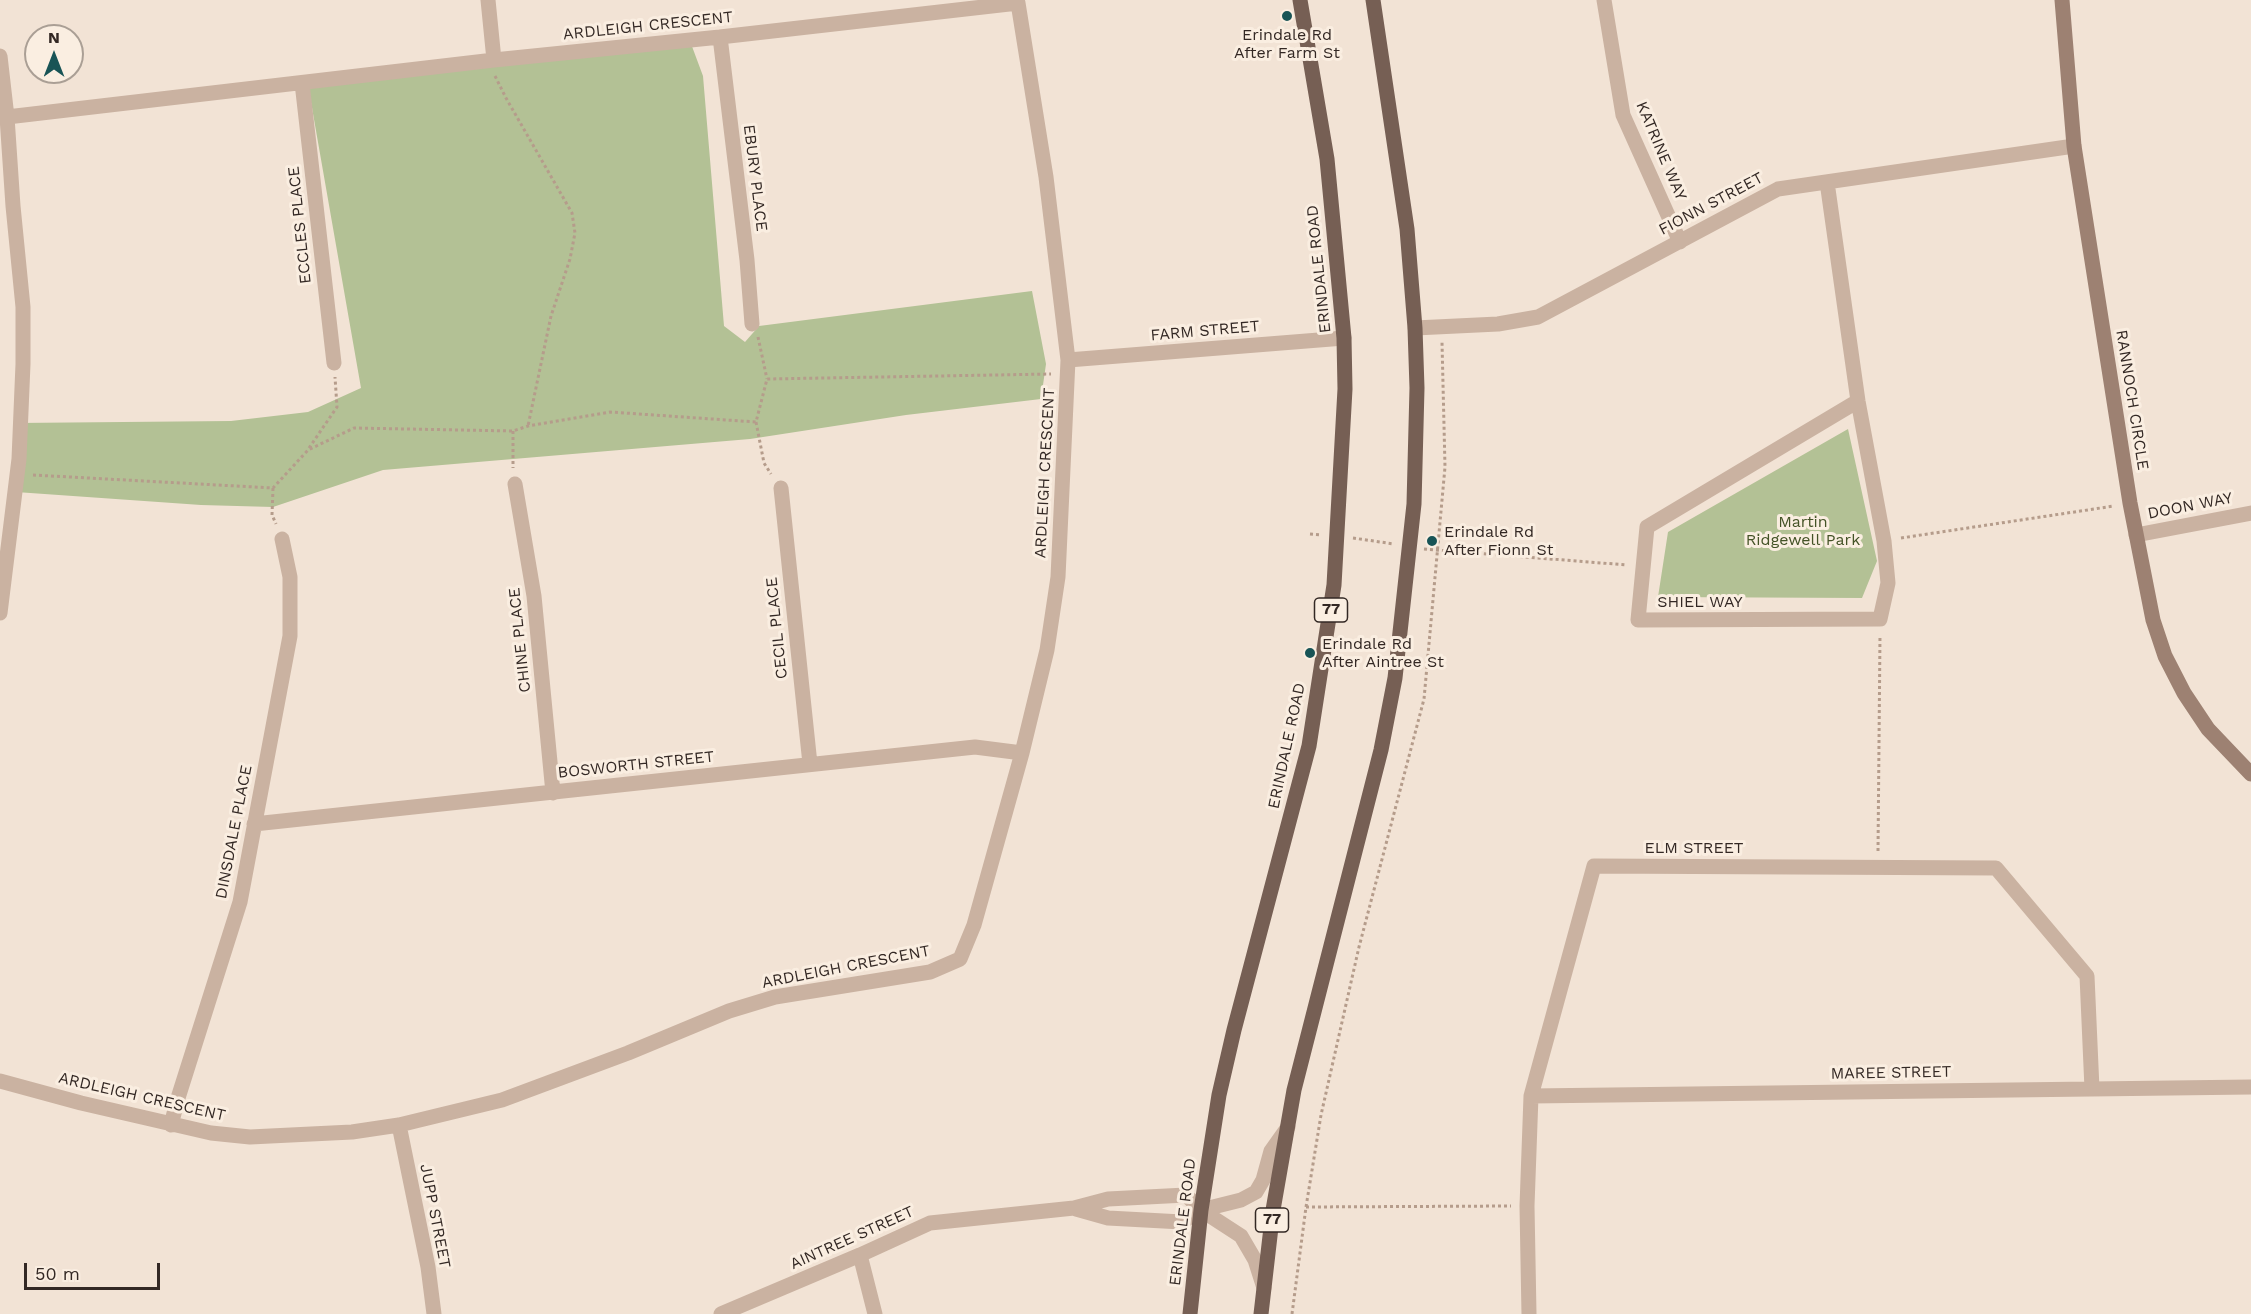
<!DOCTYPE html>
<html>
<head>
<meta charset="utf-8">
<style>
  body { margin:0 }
  #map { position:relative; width:2251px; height:1314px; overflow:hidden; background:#f2e3d5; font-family:"Work Sans",sans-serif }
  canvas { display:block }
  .north { position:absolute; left:24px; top:24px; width:60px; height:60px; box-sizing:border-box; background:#faeee1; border:2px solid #aa9f95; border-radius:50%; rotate:0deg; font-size:16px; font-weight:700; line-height:24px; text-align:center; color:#332824 }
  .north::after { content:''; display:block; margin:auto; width:21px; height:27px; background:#185456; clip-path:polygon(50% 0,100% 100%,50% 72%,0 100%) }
  .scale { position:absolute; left:24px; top:1263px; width:136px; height:27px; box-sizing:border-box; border:3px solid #332824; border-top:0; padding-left:8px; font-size:18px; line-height:21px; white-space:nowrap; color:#332824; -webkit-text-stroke:4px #faeee1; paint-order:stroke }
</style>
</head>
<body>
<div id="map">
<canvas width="2251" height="1314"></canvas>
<div class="north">N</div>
<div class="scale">50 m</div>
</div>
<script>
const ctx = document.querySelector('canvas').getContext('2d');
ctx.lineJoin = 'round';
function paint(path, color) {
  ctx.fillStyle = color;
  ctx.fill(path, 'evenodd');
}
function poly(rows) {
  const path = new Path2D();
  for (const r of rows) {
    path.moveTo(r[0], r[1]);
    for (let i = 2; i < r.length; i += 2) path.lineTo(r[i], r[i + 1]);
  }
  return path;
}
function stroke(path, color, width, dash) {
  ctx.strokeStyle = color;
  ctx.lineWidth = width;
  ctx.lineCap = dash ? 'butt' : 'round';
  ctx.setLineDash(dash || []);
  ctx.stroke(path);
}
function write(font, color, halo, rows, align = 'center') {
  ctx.font = font + ' "Work Sans",sans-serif';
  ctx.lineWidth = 6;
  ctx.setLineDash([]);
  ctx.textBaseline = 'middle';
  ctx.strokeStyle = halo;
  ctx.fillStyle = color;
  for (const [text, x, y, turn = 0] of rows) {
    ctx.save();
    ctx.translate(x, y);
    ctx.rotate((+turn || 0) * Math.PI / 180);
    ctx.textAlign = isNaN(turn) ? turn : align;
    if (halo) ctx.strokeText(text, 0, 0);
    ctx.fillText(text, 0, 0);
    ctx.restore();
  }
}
paint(poly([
  [690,41,703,76,724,326,745,342,759,326,1032,291,1046,364,1041,399,906,415,750,439,383,470,273,507,201,505,16,492,16,423,231,421,308,412,361,388,308,85],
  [1848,429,1877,561,1862,598,1658,597,1668,532]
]), '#b3c195');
stroke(poly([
  [495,76,506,98,572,213,575,233,570,259,551,316,528,426],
  [758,337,767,379],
  [756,422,764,463,771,474],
  [513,431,513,468],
  [309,448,337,407,335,377],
  [33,475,273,488,308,450,354,428,513,431,528,426,610,412,756,422,767,379,1051,374],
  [273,488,272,515,276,524],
  [1310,534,1322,535],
  [1353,538,1394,544],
  [1901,538,2114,506],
  [1424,549,1627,565],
  [1878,851,1880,635],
  [1306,1207,1511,1206],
  [1292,1314,1306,1207,1321,1115,1359,947,1424,699,1445,467,1442,342]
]), '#b59c8b', 3, [3, 3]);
stroke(poly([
  [488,0,494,60],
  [1604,0,1623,115,1680,242],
  [720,37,747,260,752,324],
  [0,56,7,117,13,206,23,307,23,364,19,459,0,613],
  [302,83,334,363],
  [1827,182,1858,401,1884,541,1888,583,1880,619,1638,620,1647,527,1858,401],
  [1415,328,1498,324,1538,317,1778,189,2074,146],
  [1068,360,1344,338],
  [515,484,534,596,553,793],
  [781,488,810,764],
  [2136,535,2251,513],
  [254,824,975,747,1022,753],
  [0,1081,81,1103,211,1133,250,1137,352,1132,399,1125,502,1100,628,1053,729,1011,775,997,930,972,960,959,974,925,1022,753,1047,650,1058,577,1068,360,1046,177,1018,3,720,37,494,60,7,117],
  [1531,1096,2251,1087],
  [171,1125,178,1098,240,902,290,636,290,577,282,539],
  [399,1125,428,1267,434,1314],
  [1076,1209,1108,1218,1182,1222,1201,1210,1241,1200,1256,1192,1263,1180,1271,1151,1288,1127],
  [860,1255,875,1314],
  [721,1314,860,1255,930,1223,1074,1208,1108,1199,1186,1195,1201,1210,1241,1236,1255,1260,1264,1288],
  [1529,1314,1527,1206,1531,1096,1594,866,1996,868,2087,976,2092,1089]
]), '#cab2a1', 15);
stroke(poly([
  [2062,0,2074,146,2130,503,2153,620,2165,656,2184,693,2208,729,2251,774]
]), '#9d8172', 15);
stroke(poly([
  [1190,1314,1201,1210,1219,1095,1234,1030,1309,746,1334,585,1345,389,1344,338,1327,159,1300,0],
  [1261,1314,1273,1210,1294,1090,1381,750,1395,678,1414,504,1417,388,1415,328,1407,229,1373,0]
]), '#765f54', 15);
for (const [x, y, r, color] of [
  [1287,16,6,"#185456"],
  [1432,541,6,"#185456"],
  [1310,653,6,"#185456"]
]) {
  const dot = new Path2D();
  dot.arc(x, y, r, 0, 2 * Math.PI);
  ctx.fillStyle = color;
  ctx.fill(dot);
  stroke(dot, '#faeee1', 2);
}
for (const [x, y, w] of [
  [1331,610,33],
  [1272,1220,33]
]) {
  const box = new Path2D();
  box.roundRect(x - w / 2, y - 12, w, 24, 4.5);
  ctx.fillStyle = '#faeee1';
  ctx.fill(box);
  stroke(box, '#332824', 1.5);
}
write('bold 15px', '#332824', null, [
  ["77",1331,610],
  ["77",1272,1220]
]);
write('16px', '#332824', '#faeee1', [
  ["ARDLEIGH CRESCENT",648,26,-6],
  ["KATRINE WAY",1661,151,67],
  ["EBURY PLACE",755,178,83],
  ["FIONN STREET",1711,204,-28],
  ["ECCLES PLACE",300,225,-96],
  ["ERINDALE ROAD",1319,269,-96],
  ["FARM STREET",1205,331,-5],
  ["RANNOCH CIRCLE",2132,400,81],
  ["ARDLEIGH CRESCENT",1045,473,-87],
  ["DOON WAY",2190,506,-11],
  ["SHIEL WAY",1700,602],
  ["CECIL PLACE",777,628,-96],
  ["CHINE PLACE",520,640,-96],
  ["ERINDALE ROAD",1287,746,-78],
  ["BOSWORTH STREET",636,765,-6],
  ["DINSDALE PLACE",234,832,-79],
  ["ELM STREET",1694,848],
  ["ARDLEIGH CRESCENT",846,967,-11],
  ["MAREE STREET",1891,1073,-1],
  ["ARDLEIGH CRESCENT",142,1097,13],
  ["JUPP STREET",435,1216,79],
  ["ERINDALE ROAD",1183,1222,-83],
  ["AINTREE STREET",852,1238,-24]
]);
write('16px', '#332824', '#faeee1', [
  ["Erindale Rd",1287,35,"center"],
  ["After Farm St",1287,53,"center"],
  ["Erindale Rd",1444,532],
  ["After Fionn St",1444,550],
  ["Erindale Rd",1322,644],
  ["After Aintree St",1322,662]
], 'left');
write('16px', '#445327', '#faeee1', [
  ["Martin",1803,522],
  ["Ridgewell Park",1803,540]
]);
</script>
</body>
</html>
